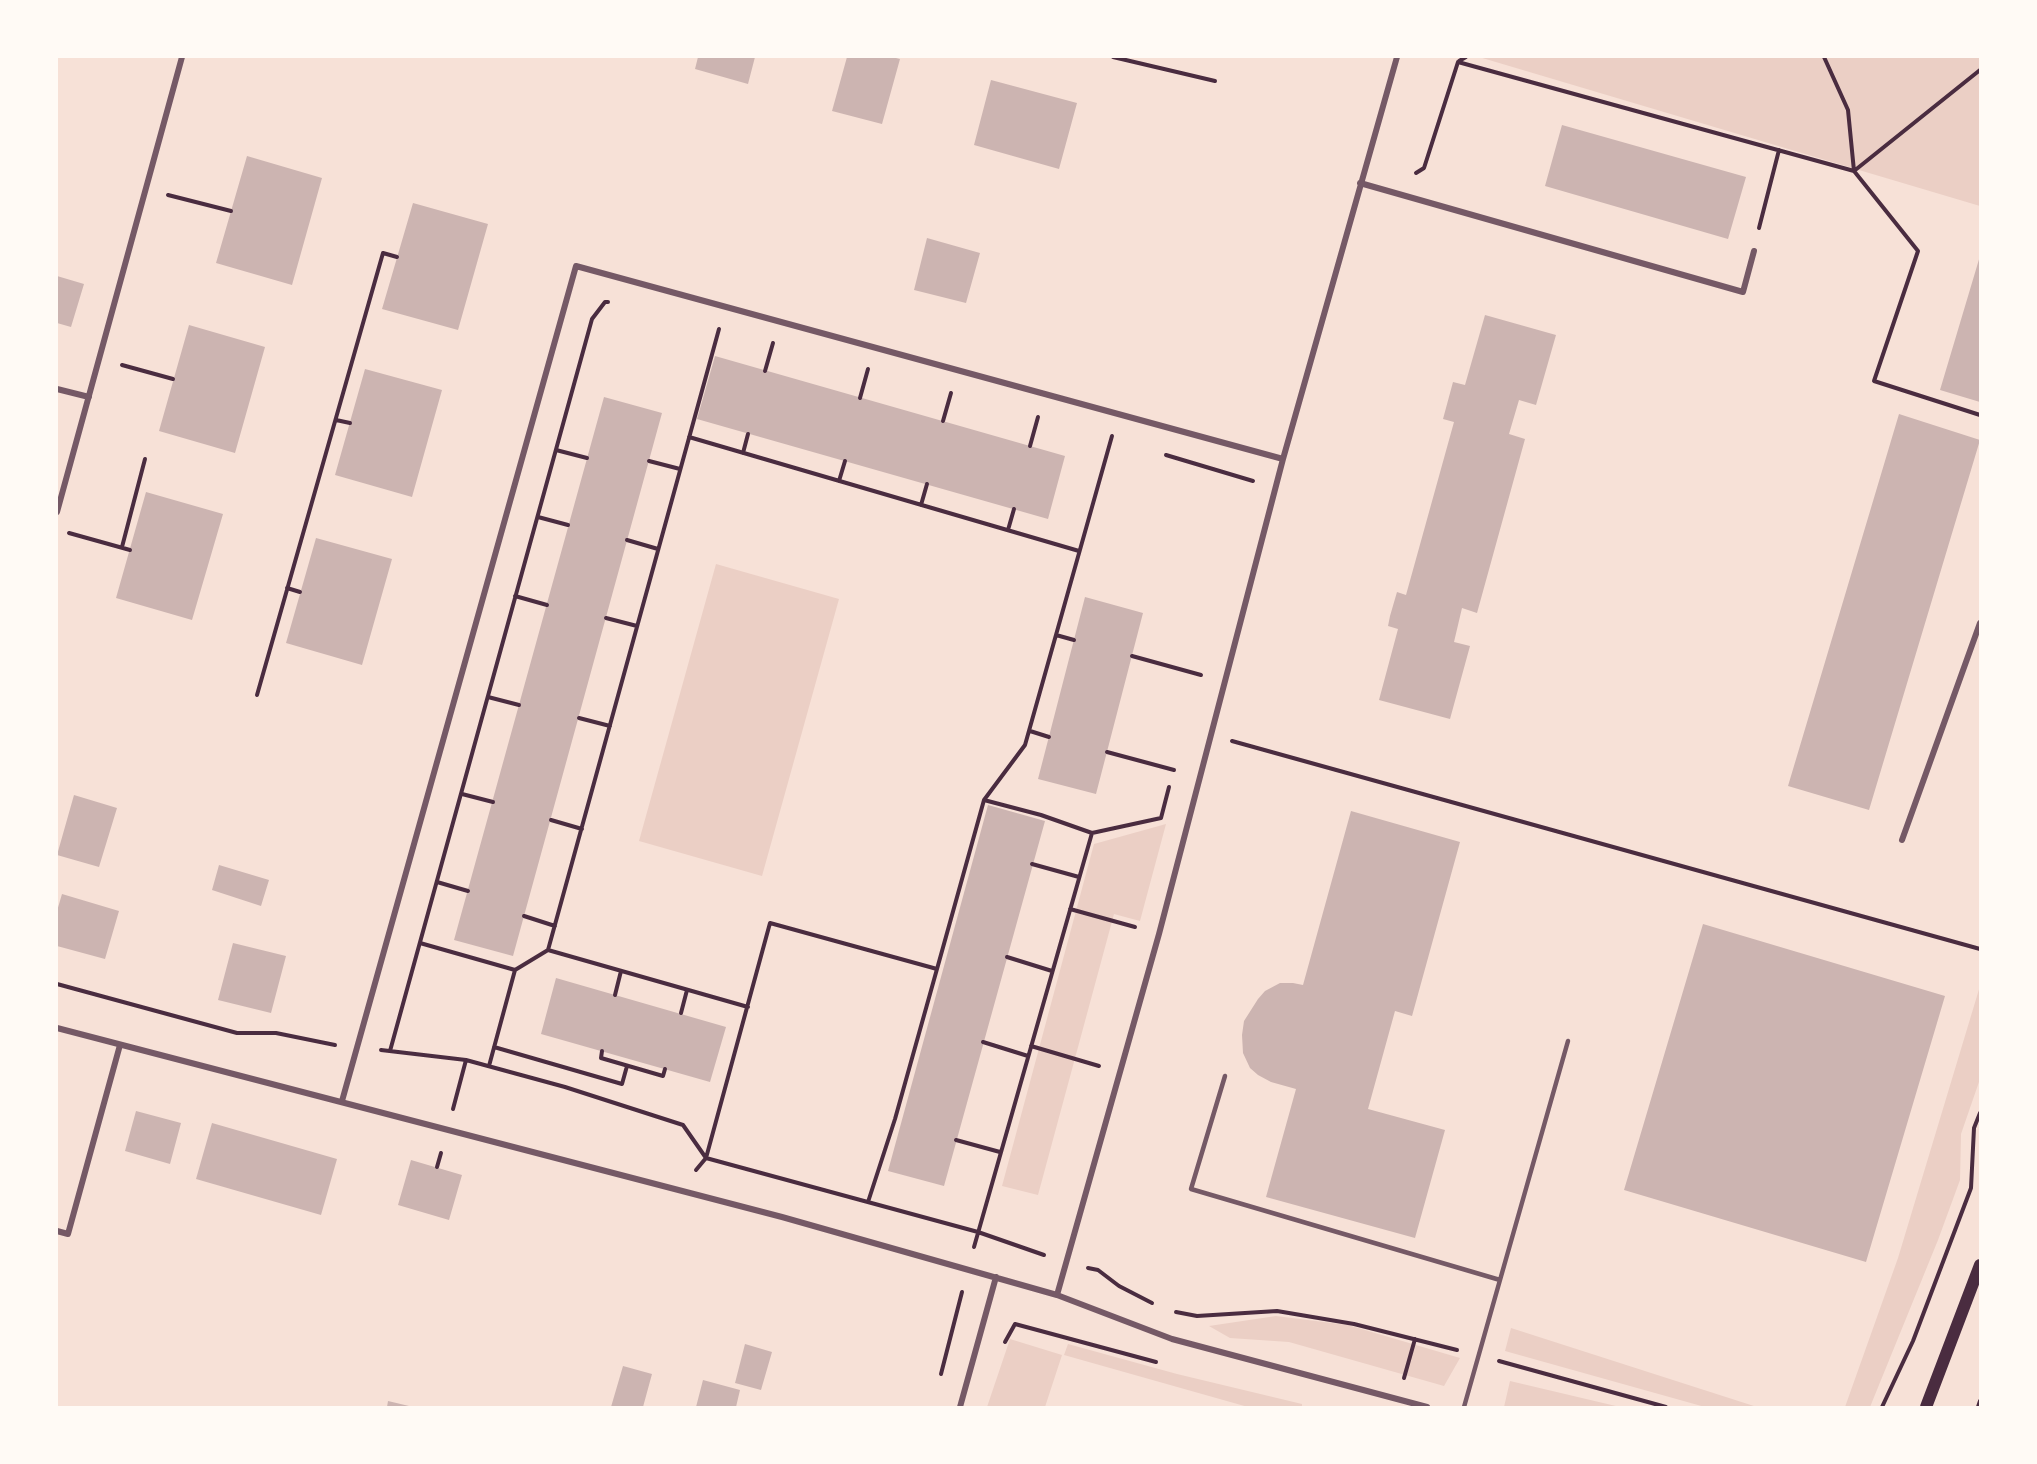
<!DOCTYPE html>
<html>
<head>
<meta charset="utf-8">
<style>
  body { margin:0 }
  #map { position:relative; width:2037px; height:1464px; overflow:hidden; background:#f7e1d7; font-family:"Work Sans",sans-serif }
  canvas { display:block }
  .frame { position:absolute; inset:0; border:58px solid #fffaf5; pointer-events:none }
</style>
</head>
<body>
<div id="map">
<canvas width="2037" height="1464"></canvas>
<div class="frame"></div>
</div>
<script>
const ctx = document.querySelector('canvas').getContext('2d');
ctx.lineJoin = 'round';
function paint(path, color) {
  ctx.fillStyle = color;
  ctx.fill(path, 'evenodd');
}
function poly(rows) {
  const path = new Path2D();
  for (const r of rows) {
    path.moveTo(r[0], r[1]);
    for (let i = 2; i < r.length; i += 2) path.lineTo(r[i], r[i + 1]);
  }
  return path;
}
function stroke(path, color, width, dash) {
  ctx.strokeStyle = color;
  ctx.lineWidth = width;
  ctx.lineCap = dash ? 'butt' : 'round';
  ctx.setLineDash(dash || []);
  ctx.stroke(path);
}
paint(poly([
  [1479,57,1980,57,1980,206],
  [716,564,839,599,762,876,639,841],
  [1166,824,1140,921,1114,914,1038,1195,1002,1186,1094,844],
  [1980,986,1980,1079,1961,1134,1960,1180,1938,1240,1870,1407,1845,1407,1898,1258],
  [1276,1316,1348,1325,1460,1358,1444,1386,1289,1342,1230,1338,1209,1326],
  [1511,1328,1757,1407,1705,1407,1505,1351],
  [1010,1339,1062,1355,1045,1407,987,1407],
  [1068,1344,1177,1374,1302,1404,1302,1407,1248,1407,1064,1355],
  [1510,1381,1620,1407,1504,1407]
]), '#ebcfc5');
paint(poly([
  [698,57,755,57,748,84,695,69],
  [847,57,892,57,900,59,882,124,832,111],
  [991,80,1077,103,1059,169,974,145],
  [1562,125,1746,177,1728,239,1545,186],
  [247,156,322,178,292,285,216,263],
  [413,203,488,224,458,330,382,309],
  [927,238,980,253,966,303,914,290],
  [1980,256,1980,402,1940,390],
  [57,276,84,284,71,327,57,323],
  [1485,315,1556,335,1536,405,1519,400,1509,434,1525,439,1477,613,1462,608,1454,642,1470,646,1450,719,1379,700,1398,629,1388,626,1390,616,1397,592,1406,595,1454,422,1443,419,1453,382,1465,385],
  [189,325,265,347,235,453,159,431],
  [715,356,1065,456,1048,519,697,419],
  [365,369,442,390,412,497,335,475],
  [604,397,662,413,513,956,454,940],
  [1899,414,1980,440,1869,810,1788,786],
  [146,492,223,514,192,620,116,598],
  [316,538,392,559,362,665,286,643],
  [1085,597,1143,613,1096,794,1038,779],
  [74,795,117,808,99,867,57,855],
  [988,805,1045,821,944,1186,888,1171],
  [1351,811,1460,842,1412,1016,1395,1011,1368,1109,1445,1130,1415,1238,1266,1197,1296,1089,1271,1082,1258,1075,1250,1068,1243,1053,1242,1035,1244,1021,1258,999,1265,991,1280,983,1293,983,1303,985],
  [219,865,269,880,261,906,212,890],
  [62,894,119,911,105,959,57,946,57,911],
  [1703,924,1945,996,1866,1262,1624,1190],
  [233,943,286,956,271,1013,218,1000],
  [556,978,726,1027,710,1082,541,1034],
  [136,1111,181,1123,170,1164,125,1151],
  [212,1123,337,1159,321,1215,196,1179],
  [411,1160,462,1175,449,1220,398,1205],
  [745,1344,772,1352,761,1390,735,1383],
  [623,1366,652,1374,643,1407,611,1407],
  [703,1380,740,1390,736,1407,696,1407],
  [388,1401,409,1406,409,1407,387,1407]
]), '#ccb4b1');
stroke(poly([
  [1113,57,1215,81],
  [1824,57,1848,110,1854,171,1918,251,1874,381,1980,415],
  [1459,61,1466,57],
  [1416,173,1424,168,1458,62,1854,171,1980,70],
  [168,195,231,211],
  [1759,228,1779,150],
  [122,365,173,379],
  [765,371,773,343],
  [860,398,868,369],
  [336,420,350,423],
  [943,421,951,393],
  [689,437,1079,551],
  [1030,446,1038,417],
  [556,450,587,458],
  [743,453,748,434],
  [1166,455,1253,481],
  [649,461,680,469],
  [839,481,845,461],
  [921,505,927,484],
  [538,517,568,525],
  [1008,530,1014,509],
  [69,533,130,550],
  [627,540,658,549],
  [122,547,145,459],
  [287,588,300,592],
  [515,596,547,605],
  [606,618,637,626],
  [1056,635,1074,640],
  [1132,656,1201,675],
  [257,695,383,253,397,257],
  [488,697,519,705],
  [579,718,610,726],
  [1030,731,1049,737],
  [1232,741,1980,949],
  [1107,752,1174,770],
  [462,794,493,802],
  [984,800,1041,815,1092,833],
  [551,820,582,829],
  [1032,864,1079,877],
  [437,882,468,891],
  [1070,909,1135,927],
  [524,916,555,926],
  [420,943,515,970],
  [548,950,748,1007],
  [1007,957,1052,971],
  [57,984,237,1033,276,1033,335,1045],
  [615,995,621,971],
  [681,1013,687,990],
  [983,1042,1028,1056],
  [1031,1046,1099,1066],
  [494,1047,622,1084,627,1066],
  [381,1050,466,1060,565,1087,683,1125,706,1158,978,1232,1044,1255],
  [390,1051,592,319,605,302,608,302],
  [602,1051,601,1058,663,1076,665,1069],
  [489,1066,515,970,548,950,719,329],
  [453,1109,466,1060],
  [956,1140,1000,1152],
  [437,1167,441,1153],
  [696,1170,706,1158,770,923,937,969,984,800,1025,745,1112,436],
  [868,1202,895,1119,937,969],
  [974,1247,1092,833,1161,818,1169,787],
  [1088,1268,1098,1270,1119,1286,1152,1303],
  [1176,1312,1197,1316,1277,1311,1354,1324,1457,1350],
  [1005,1342,1015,1324,1156,1362],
  [1499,1361,1666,1407],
  [941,1374,962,1292],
  [1404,1378,1415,1339],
  [1882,1407,1913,1341,1971,1188,1974,1128,1980,1113],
  [1978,1407,1980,1401]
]), '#4a2c40', 4);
stroke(poly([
  [1225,1076,1191,1189,1500,1280,1464,1407],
  [1500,1280,1568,1041]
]), '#755966', 4.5);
stroke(poly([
  [1360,183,1743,292,1754,251],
  [57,389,89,397],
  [57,512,182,57],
  [1902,840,1980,623],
  [57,1028,782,1217,1057,1295,1172,1339,1427,1407],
  [342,1101,576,266,1283,459],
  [57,1231,68,1234,120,1045],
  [1057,1295,1159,934,1283,459,1397,57],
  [960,1407,996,1277]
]), '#755966', 6);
stroke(poly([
  [1926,1407,1980,1265]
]), '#4a2c40', 12);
</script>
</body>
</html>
